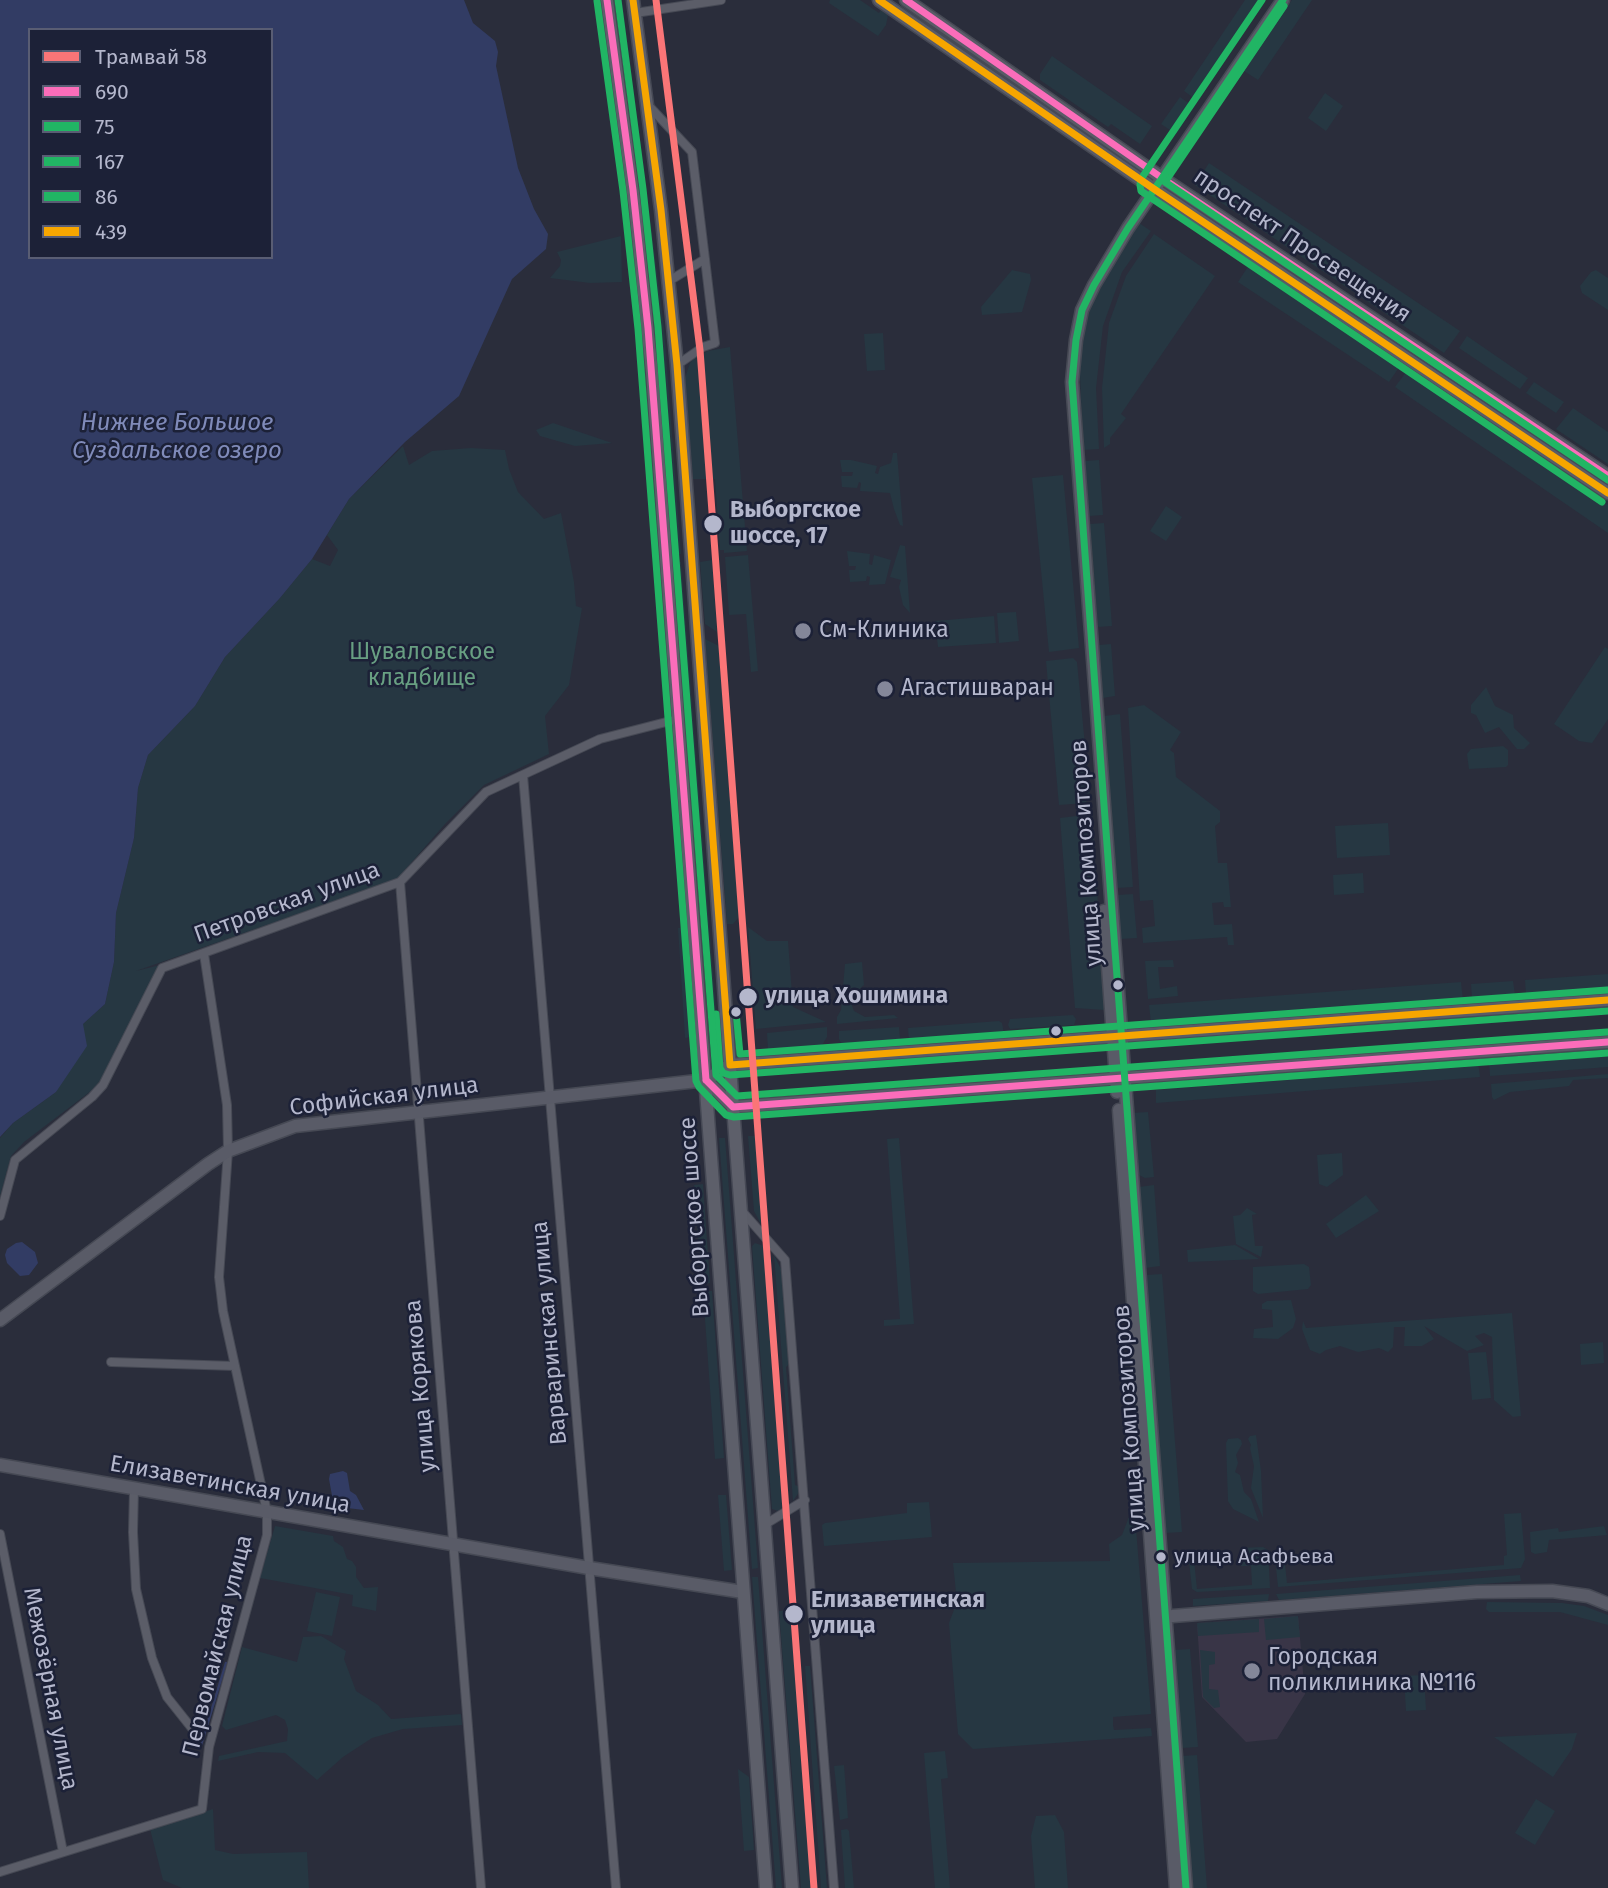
<!DOCTYPE html>
<html>
<head>
<meta charset="utf-8">
<style>
  body { margin:0 }
  #map { position:relative; width:1608px; height:1888px; overflow:hidden; background:#2a2d3b; font-family:"Fira Sans",sans-serif }
  canvas { display:block }
  .legend { position:absolute; left:28px; top:28px; width:245px; height:231px; box-sizing:border-box; background:#1c2137; border:2px solid #595d73; margin:0; padding:9px 12px; list-style:none; font-size:21px; color:#b4b7cc }
  .legend li { display:flex; align-items:center; gap:14px; height:35px }
  .legend b { width:35px; border:2px solid #595d73 }
</style>
</head>
<body>
<div id="map">
<canvas width="1608" height="1888"></canvas>
<ul class="legend">
<li><b style="height:9px;background:#fa7577"></b>Трамвай 58</li>
<li><b style="height:9px;background:#fb6dba"></b>690</li>
<li><b style="height:9px;background:#21b564"></b>75</li>
<li><b style="height:9px;background:#21b564"></b>167</li>
<li><b style="height:9px;background:#21b564"></b>86</li>
<li><b style="height:9px;background:#f7a600"></b>439</li>
</ul>
</div>
<script>
const ctx = document.querySelector('canvas').getContext('2d');
ctx.lineJoin = 'round';
function paint(path, color) {
  ctx.fillStyle = color;
  ctx.fill(path, 'evenodd');
}
function poly(rows) {
  const path = new Path2D();
  for (const r of rows) {
    path.moveTo(r[0], r[1]);
    for (let i = 2; i < r.length; i += 2) path.lineTo(r[i], r[i + 1]);
  }
  return path;
}
function stroke(path, color, width, dash) {
  ctx.strokeStyle = color;
  ctx.lineWidth = width;
  ctx.lineCap = dash ? 'butt' : 'round';
  ctx.setLineDash(dash || []);
  ctx.stroke(path);
}
function write(font, color, halo, rows, align = 'center') {
  ctx.font = font + ' "Fira Sans",sans-serif';
  ctx.lineWidth = 5;
  ctx.setLineDash([]);
  ctx.textBaseline = 'middle';
  ctx.strokeStyle = halo;
  ctx.fillStyle = color;
  for (const [text, x, y, turn = 0] of rows) {
    ctx.save();
    ctx.translate(x, y);
    ctx.rotate((+turn || 0) * Math.PI / 180);
    ctx.textAlign = isNaN(turn) ? turn : align;
    if (halo) ctx.strokeText(text, 0, 0);
    ctx.fillText(text, 0, 0);
    ctx.restore();
  }
}
paint(poly([
  [1298,1616,1305,1694,1277,1739,1246,1742,1202,1697,1197,1623]
]), '#393547');
paint(poly([
  [617,0,622,0,664,327,681,554,675,554,658,328,642,189],
  [830,0,860,0,879,13,881,10,888,15,886,25,878,36,829,3],
  [1245,0,1266,0,1198,101,1184,91],
  [1292,0,1312,0,1258,80,1244,71],
  [1052,56,1152,126,1140,144,1111,124,1108,127,1040,80,1040,74],
  [1325,93,1343,106,1326,131,1308,118],
  [1180,97,1194,107,1176,134,1161,124],
  [1209,163,1460,331,1444,353,1195,185],
  [1139,223,1151,231,1122,272,1103,326,1096,388,1099,449,1083,450,1080,375,1082,340,1089,311,1101,282],
  [1154,234,1215,276,1121,414,1126,418,1110,438,1110,444,1104,448,1102,388,1109,323,1126,276],
  [621,236,622,282,590,283,550,278,560,266,561,260,557,252],
  [1251,262,1402,363,1389,382,1238,282],
  [1012,270,1030,274,1031,280,1022,312,982,315,981,307],
  [1596,270,1608,278,1608,310,1582,293,1580,286,1591,272],
  [883,333,885,370,867,371,864,334],
  [1467,336,1528,378,1520,389,1459,348],
  [730,347,747,551,724,553,724,550,720,550,715,479,693,479,685,378,690,363,694,358,708,351],
  [1409,368,1608,505,1608,533,1395,387],
  [1534,382,1564,402,1556,413,1526,393],
  [1573,408,1608,432,1608,464,1556,429],
  [553,423,612,443,575,446,540,436,536,430],
  [403,446,409,465,432,451,471,448,505,450,509,469,518,492,544,519,561,513,574,582,576,606,582,608,569,685,545,716,549,754,484,785,445,824,397,879,136,971,160,965,101,1080,91,1091,24,1142,11,1156,0,1196,0,1138,13,1123,56,1092,83,1024,105,1004,114,962,116,913,134,838,138,788,148,755,195,706,225,657,280,598,312,559,330,566,338,550,327,535,349,499],
  [893,453,897,453,903,526,900,525,894,509,890,493,860,491,861,483,859,482,857,488,842,487,841,476,852,476,853,472,842,472,840,460,851,460,877,466,875,473,878,474,880,467,891,463],
  [1099,460,1103,515,1089,516,1085,461],
  [1063,475,1079,648,1049,652,1032,478],
  [1166,506,1182,517,1166,541,1150,531],
  [1104,523,1112,626,1098,627,1090,524],
  [900,545,905,546,910,613,903,605,899,587,901,580,890,577],
  [847,551,870,554,869,564,872,565,874,555,891,560,885,584,869,585,870,577,867,576,866,581,850,582,849,570,855,570,856,566,849,566],
  [748,555,758,671,751,672,746,614,729,615,725,557],
  [712,560,717,632,705,624,700,562],
  [675,562,681,562,718,1037,711,1037],
  [1016,612,1019,641,999,643,997,613],
  [994,616,996,643,938,647,935,621],
  [705,639,719,646,739,917,733,924,727,924],
  [1111,644,1115,696,1103,698,1099,645],
  [1605,647,1608,649,1608,719,1592,743,1579,741,1554,724],
  [1073,658,1077,662,1090,797,1085,803,1059,805,1046,661],
  [1486,687,1495,706,1513,715,1514,728,1530,743,1524,749,1517,749,1499,727,1485,733,1476,715,1471,713,1471,705],
  [1144,705,1181,732,1170,750,1174,753,1176,777,1220,811,1220,822,1215,826,1218,863,1227,863,1231,907,1224,907,1223,902,1212,903,1214,925,1232,924,1234,945,1228,945,1227,937,1143,943,1142,928,1155,926,1153,900,1140,901,1128,708],
  [1120,714,1133,887,1117,888,1104,716],
  [1503,746,1508,750,1508,765,1506,767,1469,769,1467,754,1471,749],
  [1092,814,1105,1010,1075,1008,1060,818],
  [1388,823,1390,855,1337,858,1335,826],
  [1363,873,1364,893,1334,895,1333,875],
  [1133,894,1137,938,1120,939,1117,895],
  [748,927,767,941,788,941,793,1007,826,1022,756,1029],
  [678,928,683,928,691,1037,685,1038],
  [1173,960,1174,967,1158,967,1160,989,1177,986,1178,996,1148,999,1145,961],
  [862,962,864,985,853,995,851,1003,854,1011,865,1017,894,1015,898,1018,837,1024,837,1017,841,1010,845,964],
  [1608,974,1608,989,1526,995,1525,980],
  [1513,981,1515,995,1472,999,1471,984],
  [1461,982,1463,1000,1151,1023,1149,1005],
  [1073,1015,1076,1019,1074,1025,1010,1029,1008,1025,1010,1019],
  [999,1021,1002,1023,1004,1034,909,1041,908,1028],
  [827,1027,827,1037,821,1047,768,1051,767,1033],
  [899,1027,900,1039,846,1044,841,1043,839,1039,839,1031],
  [1608,1052,1608,1067,1490,1076,1489,1061],
  [1478,1061,1480,1077,1156,1103,1156,1090,1465,1067,1465,1062],
  [1608,1074,1608,1078,1573,1080,1569,1086,1510,1092,1494,1100,1492,1097,1491,1084],
  [1148,1112,1154,1177,1145,1178,1137,1174,1132,1113],
  [748,1136,755,1136,763,1228,754,1211],
  [719,1138,725,1138,758,1568,752,1569],
  [899,1138,914,1324,884,1326,884,1320,900,1319,887,1139],
  [1342,1153,1343,1175,1327,1187,1319,1184,1317,1155],
  [703,1184,710,1283,702,1284,694,1185],
  [1154,1185,1160,1266,1145,1268,1139,1187],
  [1366,1195,1379,1211,1336,1238,1326,1224],
  [1247,1208,1257,1214,1252,1215,1255,1246,1263,1246,1261,1257,1236,1244,1233,1216,1240,1215],
  [755,1243,764,1246,784,1507,778,1511,772,1509,752,1246],
  [1235,1245,1259,1259,1188,1262,1187,1250],
  [774,1255,782,1271,789,1364,786,1367,795,1485,798,1486,799,1492,793,1501],
  [1304,1264,1309,1267,1311,1285,1308,1289,1258,1294,1253,1291,1253,1267],
  [1162,1274,1182,1532,1165,1533,1146,1275],
  [703,1291,712,1291,724,1458,715,1459],
  [1291,1300,1296,1319,1293,1328,1278,1339,1253,1338,1254,1329,1273,1327,1272,1310,1262,1309,1262,1304,1267,1301],
  [1512,1313,1521,1416,1513,1417,1494,1400,1492,1337,1484,1333,1475,1336,1484,1345,1467,1351,1424,1326,1434,1339,1422,1346,1404,1346,1405,1327,1394,1327,1393,1347,1388,1352,1379,1348,1358,1352,1340,1346,1326,1350,1320,1354,1310,1350,1302,1329,1303,1321,1306,1328],
  [1603,1342,1604,1363,1581,1365,1580,1344],
  [1486,1352,1491,1398,1472,1400,1468,1353],
  [1256,1435,1261,1471,1263,1518,1251,1488,1254,1466,1250,1448,1251,1445,1248,1439,1250,1436],
  [1238,1438,1241,1440,1242,1444,1236,1455,1238,1463,1235,1472,1240,1475,1244,1492,1251,1499,1259,1522,1233,1509,1228,1501,1226,1443,1228,1439],
  [718,1495,726,1495,732,1570,724,1571],
  [929,1502,932,1537,824,1546,822,1525,825,1523,907,1513,907,1503],
  [1134,1504,1151,1714,1113,1717,1113,1725,1114,1730,1151,1728,1152,1736,973,1749,958,1734,949,1623,957,1602,953,1563,1110,1561,1109,1544,1122,1535],
  [1521,1513,1525,1559,1521,1568,1278,1587,1275,1558,1301,1556,1301,1562,1285,1564,1287,1583,1504,1565,1504,1556,1507,1555,1504,1514],
  [275,1526,333,1536,334,1541,343,1547,347,1559,352,1561,356,1567,356,1577,364,1588,378,1587,376,1611,352,1606,353,1595,260,1578],
  [1604,1526,1607,1535,1549,1540,1547,1552,1535,1554,1531,1552,1530,1532,1558,1528,1559,1532],
  [1263,1547,1268,1550,1270,1588,1197,1592,1192,1589,1189,1561,1194,1560,1197,1589,1252,1585,1251,1566,1241,1566,1240,1548],
  [1520,1575,1521,1581,1279,1600,1276,1594],
  [752,1577,758,1577,782,1888,776,1888],
  [316,1592,340,1597,332,1636,307,1631],
  [1269,1594,1268,1601,1193,1606,1193,1599],
  [1487,1602,1562,1603,1584,1606,1608,1615,1608,1625,1560,1612,1489,1612,1486,1609],
  [792,1610,813,1888,801,1888,779,1611],
  [1298,1616,1300,1637,1266,1640,1264,1619],
  [1259,1619,1259,1632,1198,1636,1197,1623],
  [321,1636,346,1651,344,1659,356,1691,378,1705,391,1719,461,1714,462,1725,403,1729,372,1738,343,1757,317,1780,285,1753,258,1752,218,1761,219,1756,287,1741,288,1729,285,1720,276,1715,226,1730,222,1726,242,1647,297,1662,303,1637],
  [1190,1649,1198,1747,1182,1748,1174,1650],
  [1200,1650,1215,1652,1215,1664,1209,1665,1209,1689,1218,1690,1220,1707,1214,1708,1203,1697],
  [805,1666,810,1666,827,1888,821,1888],
  [1424,1675,1426,1710,1406,1711,1404,1676],
  [1577,1733,1572,1749,1553,1777,1494,1737],
  [945,1751,948,1778,941,1779,950,1888,935,1888,924,1753],
  [1197,1755,1207,1888,1192,1888,1182,1756],
  [844,1765,848,1818,840,1820,834,1766],
  [738,1769,749,1777,754,1850,744,1851],
  [1536,1799,1555,1811,1535,1845,1515,1833],
  [213,1809,215,1850,233,1854,307,1852,309,1888,182,1888,163,1880,150,1829],
  [1055,1815,1064,1832,1068,1888,1035,1888,1031,1836,1036,1816],
  [847,1829,849,1831,854,1888,845,1888,841,1830]
]), '#263742');
paint(poly([
  [0,0,464,0,473,23,495,41,498,52,496,66,518,168,534,209,548,234,546,249,512,279,459,396,405,442,349,499,312,559,280,598,225,657,195,706,148,755,138,788,134,838,116,913,114,962,105,1004,83,1024,87,1046,56,1092,13,1123,0,1137],
  [30,30,271,30,271,257,30,257],
  [22,1242,35,1252,38,1263,29,1275,20,1276,7,1263,5,1255,7,1249,16,1243],
  [343,1471,347,1473,350,1491,356,1495,364,1510,339,1507,333,1501,329,1479,330,1474]
]), '#323c64');
stroke(poly([
  [201,1745,226,1663]
]), '#323c64', 2.5);
const street = poly([
  [635,13,721,0],
  [648,105,692,152,705,259,715,343,703,347,677,365],
  [669,281,705,259],
  [523,775,616,1888],
  [400,882,481,1888],
  [741,1210,785,1260,834,1888],
  [0,1216,15,1160,92,1097,103,1085,162,968,400,882,486,792,600,739,678,719],
  [111,1362,235,1366],
  [134,1489,133,1532,136,1589,152,1658,167,1697,198,1736],
  [764,1525,805,1500],
  [0,1534,63,1852],
  [0,1872,202,1809,209,1747,267,1535,267,1512,223,1311,219,1277,228,1151,227,1105,204,954]
]);
const secondary = poly([
  [879,0,1154,189,1608,493],
  [906,0,1162,178,1608,476],
  [1104,911,1117,1092],
  [706,1080,733,1107,1608,1042],
  [1119,1110,1176,1888],
  [0,1320,208,1164,228,1151,295,1126,706,1080,730,1065,1608,1000],
  [0,1465,589,1568,743,1592],
  [1160,1617,1477,1592,1552,1591,1588,1596,1608,1604],
  [1186,1888,1072,382,1076,340,1082,310,1094,285,1128,228,1283,0]
]);
const primary = poly([
  [607,0,635,207,652,373,766,1888],
  [633,0,661,210,677,365,792,1888]
]);
stroke(street, '#464954', 10);
stroke(secondary, '#464954', 15);
stroke(primary, '#454854', 15);
stroke(street, '#5b5d68', 8);
stroke(secondary, '#595b67', 12);
stroke(primary, '#5d5f6a', 12);
stroke(poly([
  [607,0,633,190,648,328,706,1080],
  [906,0,1162,178,1608,476],
  [706,1080,733,1107,1608,1042]
]), '#fb6dba', 7);
stroke(poly([
  [1262,0,1141,179,1140,185,1141,191,1602,502],
  [597,1,623,191,638,329,696,1081,699,1087,726,1115,734,1117,1608,1053],
  [716,1014,720,1068,723,1073,730,1075,1608,1011]
]), '#21b564', 7);
stroke(poly([
  [618,0,643,189,658,327,716,1075,737,1096,1607,1032],
  [1284,6,1165,182,1608,480],
  [736,1012,740,1054,1607,990]
]), '#21b564', 7);
stroke(poly([
  [1186,1888,1072,382,1076,340,1082,310,1094,285,1128,228,1283,0]
]), '#21b564', 7);
stroke(poly([
  [633,0,661,210,677,365,730,1065,1608,1000],
  [879,0,1154,189,1608,493]
]), '#f7a600', 7);
stroke(poly([
  [656,0,700,350,814,1888]
]), '#fa7577', 7);
for (const [x, y, r, color] of [
  [713,524,10,"#b4b7cc"],
  [803,631,9,"#848799"],
  [885,689,9,"#848799"],
  [1118,985,6,"#b4b7cc"],
  [748,997,10,"#b4b7cc"],
  [736,1012,6,"#b4b7cc"],
  [1056,1031,6,"#b4b7cc"],
  [1161,1557,6,"#b4b7cc"],
  [794,1614,10,"#b4b7cc"],
  [1252,1671,9,"#848799"]
]) {
  const dot = new Path2D();
  dot.arc(x, y, r, 0, 2 * Math.PI);
  ctx.fillStyle = color;
  ctx.fill(dot);
  stroke(dot, '#1c2137', 2.5);
}
write('21px', '#b4b7cc', '#1c2137', [
  ["улица Асафьева",1174,1557]
], 'left');
write('23px', '#b4b7cc', '#1c2137', [
  ["проспект Просвещения",1302,246,34],
  ["улица Композиторов",1087,853,-94],
  ["Петровская улица",287,903,-20],
  ["Софийская улица",384,1097,-7],
  ["Выборгское шоссе",695,1217,-94],
  ["Варваринская улица",550,1333,-95],
  ["улица Корякова",421,1386,-95],
  ["улица Композиторов",1130,1418,-94],
  ["Елизаветинская улица",230,1485,10],
  ["Первомайская улица",218,1646,-76],
  ["Межозёрная улица",50,1689,79]
]);
write('bold 23px', '#b4b7cc', '#1c2137', [
  ["Выборгское",730,511],
  ["шоссе, 17",730,537],
  ["улица Хошимина",765,997],
  ["Елизаветинская",811,1601],
  ["улица",811,1627]
], 'left');
write('23px', '#b4b7cc', '#1c2137', [
  ["См-Клиника",819,631],
  ["Агастишваран",901,689],
  ["Городская",1268,1658],
  ["поликлиника №116",1268,1684]
], 'left');
write('23px', '#689f82', '#1c2137', [
  ["Шуваловское",422,653],
  ["кладбище",422,679]
]);
write('italic 24px', '#808bba', '#1c2137', [
  ["Нижнее Большое",177,423],
  ["Суздальское озеро",177,451]
]);
</script>
</body>
</html>
